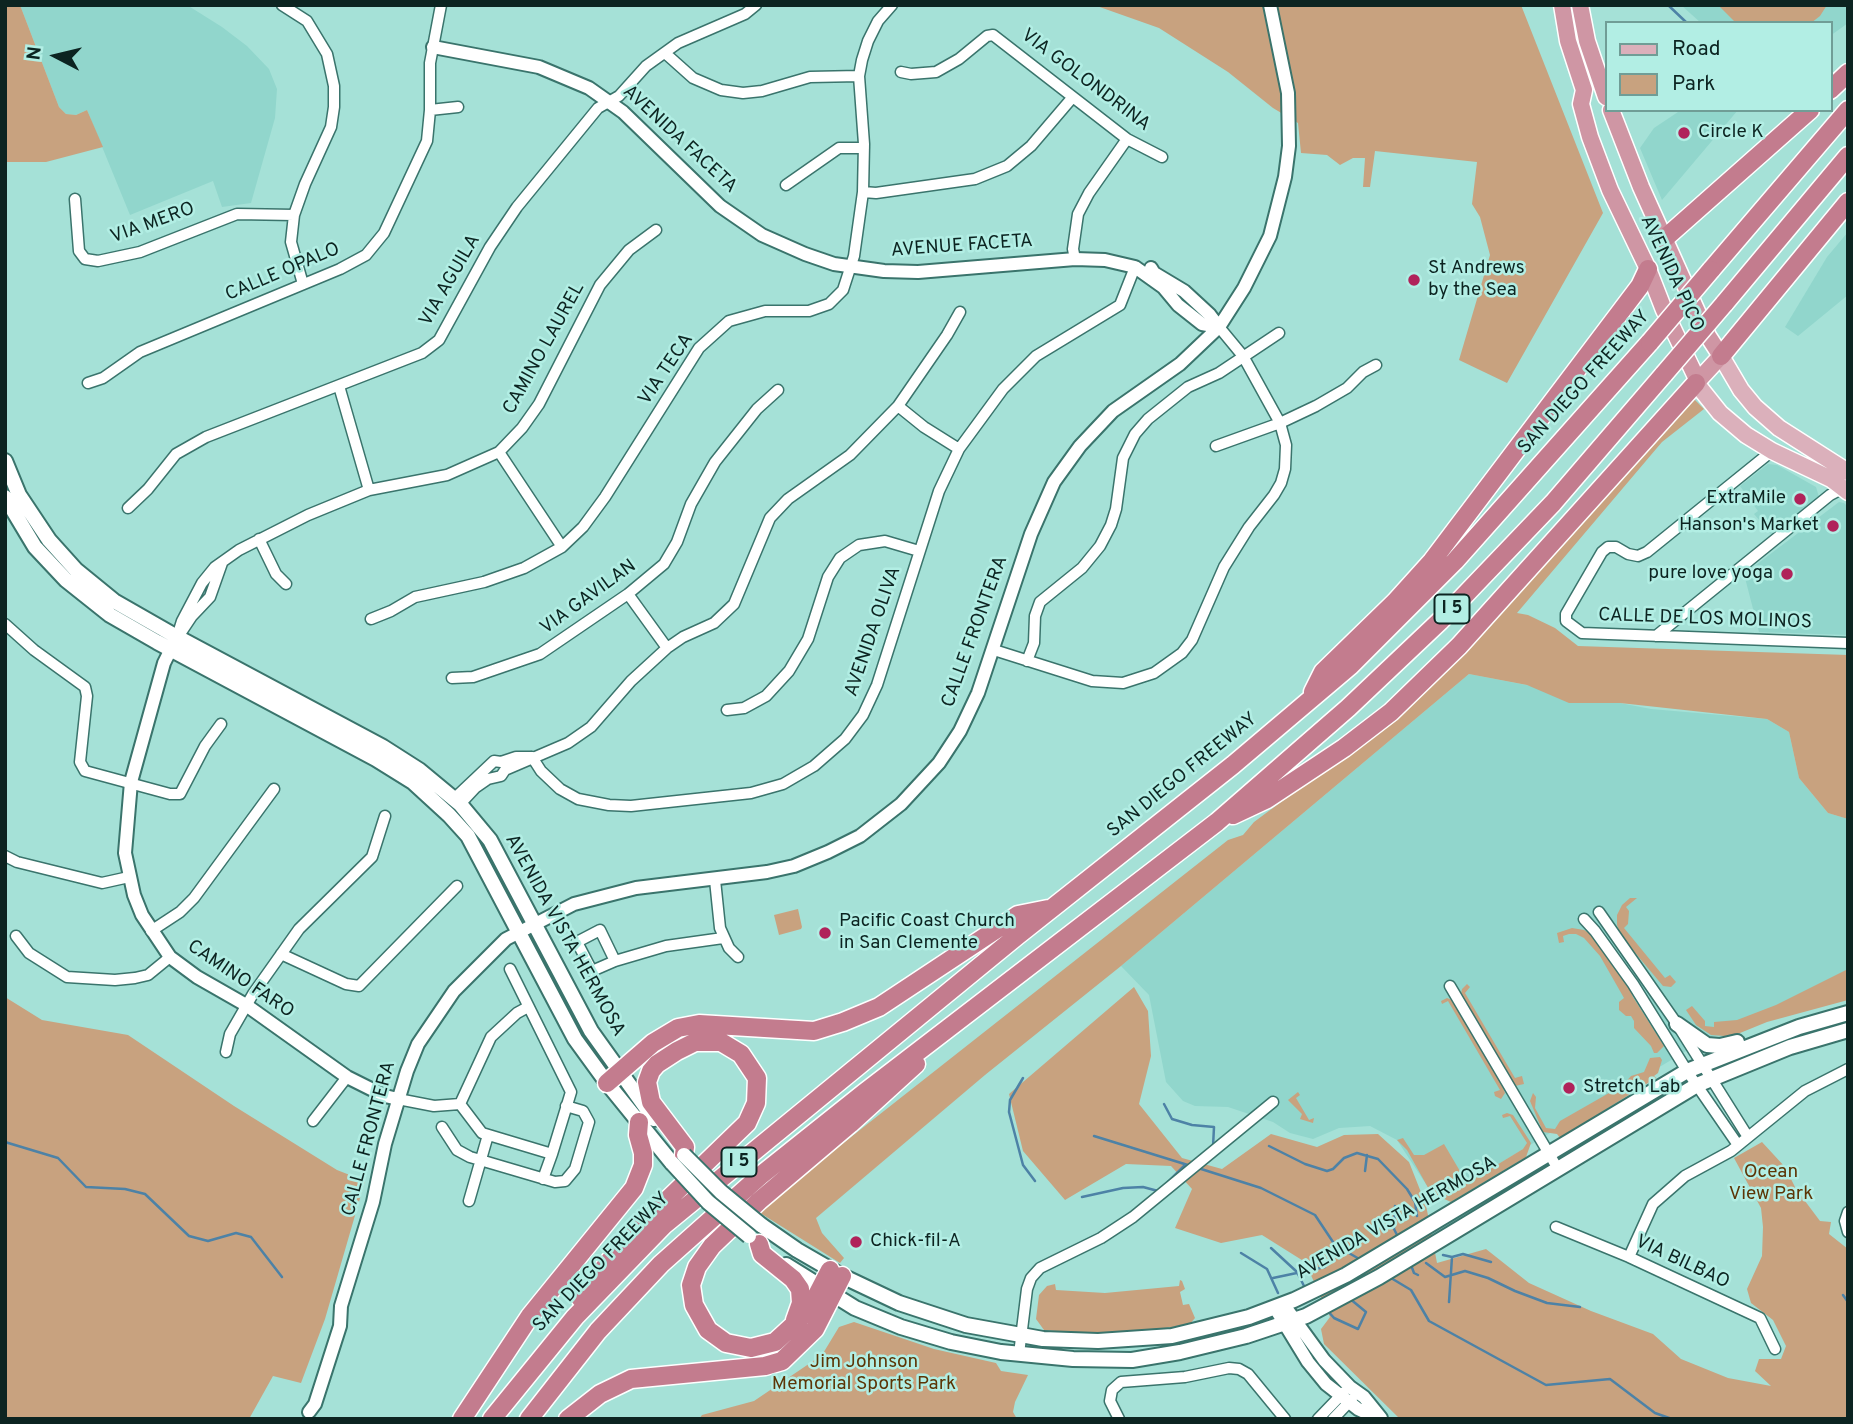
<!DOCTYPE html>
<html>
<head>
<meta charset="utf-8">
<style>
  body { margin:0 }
  #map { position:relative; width:1853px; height:1424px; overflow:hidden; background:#a5e1d7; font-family:Overpass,sans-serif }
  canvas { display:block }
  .frame { position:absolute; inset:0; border:7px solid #0c2421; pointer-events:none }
  .legend { position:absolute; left:1605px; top:21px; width:228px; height:91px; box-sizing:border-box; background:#b2eee4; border:2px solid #709d96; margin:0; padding:9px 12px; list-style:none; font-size:21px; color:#0c2421 }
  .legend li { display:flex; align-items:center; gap:14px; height:35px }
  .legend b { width:35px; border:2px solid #709d96 }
  .north { position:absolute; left:21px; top:21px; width:70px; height:70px; -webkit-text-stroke:5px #b2eee4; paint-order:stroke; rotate:277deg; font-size:19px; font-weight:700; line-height:28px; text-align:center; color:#0c2421 }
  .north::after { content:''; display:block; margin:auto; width:24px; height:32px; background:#0c2421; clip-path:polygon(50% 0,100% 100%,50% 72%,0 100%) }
</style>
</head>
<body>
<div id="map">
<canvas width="1853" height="1424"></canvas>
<div class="frame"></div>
<ul class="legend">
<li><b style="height:9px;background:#dbb0bb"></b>Road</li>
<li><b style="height:19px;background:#c8a27f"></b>Park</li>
</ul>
<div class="north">N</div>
</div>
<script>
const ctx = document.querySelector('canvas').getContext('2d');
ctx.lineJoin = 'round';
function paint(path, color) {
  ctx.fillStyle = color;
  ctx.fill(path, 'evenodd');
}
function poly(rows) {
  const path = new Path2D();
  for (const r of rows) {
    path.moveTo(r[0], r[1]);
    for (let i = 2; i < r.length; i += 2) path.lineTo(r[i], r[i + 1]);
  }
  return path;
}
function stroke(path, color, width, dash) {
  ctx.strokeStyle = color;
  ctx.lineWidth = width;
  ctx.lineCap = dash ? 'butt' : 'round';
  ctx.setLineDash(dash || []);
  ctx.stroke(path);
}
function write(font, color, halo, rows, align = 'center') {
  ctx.font = font + ' Overpass,sans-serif';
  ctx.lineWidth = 5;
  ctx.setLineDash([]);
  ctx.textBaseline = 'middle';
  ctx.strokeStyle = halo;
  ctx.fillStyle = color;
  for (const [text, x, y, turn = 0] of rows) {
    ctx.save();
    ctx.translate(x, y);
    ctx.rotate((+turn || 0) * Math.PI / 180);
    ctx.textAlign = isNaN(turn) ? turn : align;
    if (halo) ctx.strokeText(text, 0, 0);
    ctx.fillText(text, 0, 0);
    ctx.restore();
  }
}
paint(poly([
  [20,5,187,5,222,27,247,46,269,69,277,89,275,118,251,203,222,207,213,181,130,215,87,110,76,115,66,114,59,107],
  [1681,5,1848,5,1848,23,1830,36,1830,23,1701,23],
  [1681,110,1738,110,1662,200,1640,148,1654,128],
  [1848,232,1848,295,1798,336,1785,327,1827,257],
  [1768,464,1777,465,1816,487,1819,497,1771,534,1754,514,1758,511,1740,486],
  [1839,502,1844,503,1848,507,1848,635,1759,632,1744,574],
  [1469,674,1651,709,1767,719,1789,732,1799,778,1828,813,1848,819,1848,976,1725,1036,1713,1036,1706,1039,1437,1201,1397,1140,1370,1126,1339,1128,1313,1139,1290,1133,1273,1122,1228,1107,1195,1106,1183,1101,1166,1082,1149,995,1121,966]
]), '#91d6cc');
paint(poly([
  [5,5,20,5,59,107,66,114,76,115,87,110,103,147,46,162,5,162],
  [1094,5,1521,5,1603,213,1507,383,1459,360,1490,255,1480,217,1472,204,1477,162,1375,151,1370,187,1363,187,1365,158,1353,158,1340,165,1327,155,1301,153,1298,123,1273,108,1228,72,1159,28],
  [1718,5,1827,5,1820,16,1811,23,1736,23],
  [1694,399,1704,409,1662,442,1517,613,1528,615,1555,628,1578,646,1848,655,1848,819,1828,813,1799,778,1789,732,1767,719,1620,703,1569,703,1527,685,1469,674,1121,966,985,1075,816,1218,822,1233,844,1258,840,1263,757,1211,1228,840,1243,835,1254,822,1397,716],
  [1630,898,1637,898,1626,907,1629,911,1628,924,1624,928,1665,978,1670,975,1676,982,1671,987,1663,986,1621,936,1617,925,1617,915,1622,905],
  [798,909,802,927,801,929,779,935,774,915],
  [1572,928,1584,930,1591,934,1629,985,1633,997,1664,1046,1657,1053,1654,1053,1651,1046,1634,1028,1634,1021,1631,1016,1626,1016,1619,1010,1619,1002,1624,998,1600,956,1584,938,1576,934,1569,934,1563,936,1564,942,1559,943,1557,933],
  [1848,969,1848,1000,1767,1022,1740,1033,1725,1036,1711,1035,1696,1025,1686,1010,1692,1006,1705,1021,1705,1026,1714,1027,1714,1022,1737,1020,1776,1005],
  [1467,984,1470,987,1465,993,1515,1078,1522,1076,1524,1084,1515,1086,1461,994,1462,989],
  [1134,987,1148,1011,1151,1056,1139,1104,1182,1158,1222,1169,1271,1134,1317,1147,1344,1135,1378,1134,1409,1162,1426,1205,1437,1263,1486,1249,1529,1283,1591,1311,1653,1334,1681,1359,1728,1378,1771,1386,1755,1371,1759,1359,1781,1359,1786,1346,1773,1320,1751,1303,1747,1289,1762,1256,1763,1227,1761,1208,1734,1158,1762,1142,1785,1167,1796,1189,1820,1221,1831,1222,1829,1234,1848,1249,1848,1419,1400,1419,1324,1344,1321,1329,1330,1317,1305,1262,1262,1235,1221,1243,1175,1228,1192,1189,1171,1166,1126,1164,1065,1200,1023,1151,1009,1094],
  [5,997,42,1020,128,1035,234,1106,337,1170,365,1181,325,1319,301,1383,273,1376,249,1419,5,1419],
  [1447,998,1452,1000,1502,1085,1505,1093,1501,1099,1495,1096,1494,1092,1500,1090,1448,1001,1442,1004,1441,1001],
  [1660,1057,1662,1060,1658,1073,1654,1076,1656,1078,1560,1138,1557,1134,1543,1132,1530,1101,1533,1093,1536,1097,1535,1108,1546,1128,1555,1129,1560,1121,1623,1085,1631,1076,1644,1072,1650,1058],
  [1298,1092,1300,1095,1296,1098,1309,1120,1314,1118,1313,1123,1300,1119,1302,1114,1288,1100],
  [1507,1113,1513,1115,1531,1143,1526,1157,1451,1202,1431,1193,1407,1150,1397,1140,1403,1138,1414,1155,1424,1155,1444,1144,1467,1183,1523,1149,1527,1143,1510,1116,1503,1118,1502,1115],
  [1180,1280,1182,1281,1185,1289,1180,1292,1183,1305,1189,1304,1195,1318,1189,1325,1124,1333,1090,1334,1044,1330,1036,1319,1039,1295,1047,1286,1055,1284,1056,1290,1105,1293,1179,1286],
  [854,1322,934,1349,996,1363,1001,1371,1028,1375,1015,1402,1013,1412,1017,1419,699,1419,702,1415,754,1401,822,1355,839,1327]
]), '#c8a27f');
stroke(poly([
  [1668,5,1687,23],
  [1023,1078,1010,1100,1009,1112,1023,1165,1035,1181],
  [1164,1104,1172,1119,1192,1125,1214,1127,1213,1147],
  [1094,1136,1191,1166],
  [5,1142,58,1158,86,1187,125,1189,145,1194,189,1236,208,1241,236,1233,251,1237,282,1277],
  [1269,1146,1305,1164,1327,1171,1333,1169,1344,1158,1357,1153,1378,1159,1407,1189,1415,1202,1417,1216],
  [1198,1168,1261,1188,1315,1215,1335,1245,1361,1260],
  [1365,1171,1367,1155],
  [1168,1182,1185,1165],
  [1082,1197,1123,1188,1143,1187,1158,1191],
  [1395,1206,1394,1229,1398,1237],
  [1271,1248,1297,1272,1305,1288],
  [1241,1253,1267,1269,1278,1293],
  [1443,1255,1452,1257,1463,1254,1491,1262],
  [1426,1263,1445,1277,1465,1271,1488,1278,1515,1291,1547,1303,1580,1307],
  [1411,1265,1414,1273,1418,1275],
  [1273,1278,1325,1267],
  [1391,1278,1411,1290,1429,1321,1546,1385,1610,1379,1655,1413,1672,1419],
  [1843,1295,1848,1302],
  [1449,1302,1452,1257],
  [1327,1310,1334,1318,1358,1329,1366,1312,1349,1298]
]), '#4d82a6', 2.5);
const minor = poly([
  [282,5,307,21,327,54,334,86,334,107,331,127,305,184,294,215,291,242,303,284],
  [665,53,693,78,721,90,743,93,762,91,810,77,859,76],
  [901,72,911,74,936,72,959,59,987,36,993,35,1127,139,1162,157],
  [430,110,458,107],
  [786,185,839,148,864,148],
  [863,192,876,193,975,179,1007,166,1031,146,1072,98],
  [75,199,79,251,85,259,98,261,140,252,237,214,294,215],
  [1075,259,1073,249,1078,214,1089,193,1127,139],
  [88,383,103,378,140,352,340,269,366,255,384,233,427,141,430,110,430,63,441,5],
  [339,386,369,490],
  [898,406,924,427,959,449],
  [1216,446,1280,423,1316,406,1347,388,1363,372,1376,365],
  [1772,451,1647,552,1638,556,1628,554,1616,547,1608,547,1602,552,1566,614,1566,621,1582,633,1848,643],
  [499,452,562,547],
  [128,508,148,489,176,454,206,437,422,353,439,340,490,247,517,207,598,108,619,96,646,66,678,43,745,14,756,5],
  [259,539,276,574,286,584],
  [628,594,667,648],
  [371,619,391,611,415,597,484,582,524,568,562,547,583,527,605,497,699,348,729,321,765,311,809,311,829,304,843,290,854,256,863,192,864,144,859,76,862,60,868,41,878,21,892,5],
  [5,624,34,650,85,687,87,696,80,762,85,771,170,794,180,794,205,746,221,724],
  [182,631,192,616,210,597,222,563],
  [1656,636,1830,495,1847,486],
  [177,637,182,621,202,583,215,567,239,550,308,515,369,490,447,475,499,452,522,428,539,404,600,285,629,250,656,230],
  [994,650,1092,681,1123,683,1154,673,1182,653,1192,640,1224,567,1249,527,1274,495,1281,483,1285,469,1286,445,1280,423,1243,356,1219,327],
  [1027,661,1034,643,1035,616,1040,602,1082,568,1100,546,1111,525,1116,509,1123,458,1135,434,1148,419,1188,387,1219,373,1279,333],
  [452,678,473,677,540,654,628,594,664,564,677,542,691,504,715,462,757,409,778,390],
  [727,710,744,708,766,696,789,671,808,639,828,577,840,558,859,545,885,541,919,551],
  [532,757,541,771,560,789,578,799,609,805,631,806,751,793,783,784,814,766,845,739,863,715,877,685,939,491,959,449,1003,389,1036,356,1120,305,1135,267],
  [457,796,494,761,501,762,516,757,531,757],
  [460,804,475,788,488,779,501,776,505,770,568,743,591,727,631,681,667,648,683,637,714,623,734,604,770,518,788,499,850,455,898,406,947,335,960,312],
  [5,856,17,862,102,883,129,877],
  [715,880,720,928,729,948,738,957],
  [1599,912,1677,1024,1748,1137],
  [1584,919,1595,931,1633,984,1687,1071,1738,1145],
  [151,931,180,912,194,898,274,789],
  [16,936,29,953,67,977,115,980,135,978,148,975,170,957],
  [281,954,346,984,359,986,457,886],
  [615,961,600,930,577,942,592,971,615,961,666,946,723,938],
  [510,969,571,1092,552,1154],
  [1450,986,1558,1169],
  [528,1007,517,1013,491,1037,460,1104,482,1133,552,1154,543,1179],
  [226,1052,230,1034,253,994,299,929,372,857,385,816],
  [398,1099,434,1106,460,1104],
  [313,1121,347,1077],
  [442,1127,457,1150,470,1157,555,1182,565,1181,575,1169,589,1122,583,1111,566,1106],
  [469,1201,488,1135],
  [1848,1212,1845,1221,1848,1232],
  [1556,1227,1629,1257,1760,1318,1775,1349],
  [1629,1257,1653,1204,1685,1176,1731,1151,1805,1091,1848,1069],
  [1019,1354,1027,1289,1031,1278,1040,1268,1101,1238,1133,1217,1273,1102],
  [1119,1419,1110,1401,1112,1390,1121,1382,1185,1377,1229,1368,1239,1369,1248,1374,1285,1419],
  [1318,1419,1344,1392],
  [1333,1419,1352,1399]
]);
const tertiary = poly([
  [433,47,539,67,589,88,623,112,720,206,762,235,805,254,834,264,884,271,918,272,1075,259,1105,260,1135,267,1163,287,1178,305,1202,324,1219,327],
  [1151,268,1154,273,1184,291,1210,315,1219,327],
  [175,641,164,663,131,782,125,853,134,895,142,915,170,957,197,977,246,1005,347,1077,385,1096,398,1099],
  [1284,1305,1324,1360,1350,1387,1364,1397,1381,1418],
  [1275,1308,1308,1362,1326,1384,1358,1409,1379,1419],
  [309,1412,315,1404,340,1326,341,1306,373,1202,385,1144,407,1071,418,1044,454,991,506,939,574,904,636,888,767,872,794,866,828,852,860,836,901,804,939,763,960,731,978,693,1031,534,1054,482,1080,446,1113,411,1180,364,1219,327,1244,288,1270,236,1285,177,1289,146,1288,93,1270,5]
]);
const secondary = poly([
  [5,461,19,495,49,540,76,570,114,601,177,637,383,747,419,770,460,804,490,840,591,1031,654,1119],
  [5,497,35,547,66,580,110,615,157,642,376,759,413,782,449,815,468,836,575,1039,607,1083,672,1163],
  [1677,1024,1707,1045,1720,1046,1737,1042],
  [761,1225,797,1250,842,1276,899,1303,966,1325,1043,1339,1098,1341,1172,1336,1249,1317,1294,1300,1346,1275,1687,1071,1799,1027,1848,1013],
  [786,1265,855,1308,901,1327,951,1342,1001,1352,1073,1359,1132,1360,1180,1352,1246,1336,1306,1316,1379,1277,1697,1085,1790,1047,1848,1030]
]);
const primary = poly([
  [1721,356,1741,390,1755,407,1779,428,1848,472],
  [1696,383,1720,413,1746,435,1772,451,1831,479,1848,492]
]);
const trunk = poly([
  [1562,5,1568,41,1584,90,1581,104,1590,137,1610,190,1648,269,1664,310,1696,377,1696,383],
  [1580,5,1587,41,1606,97],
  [1611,110,1641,187,1708,336,1721,356,1696,383]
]);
const motorway = poly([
  [1830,90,1848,73],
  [1664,239,1810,110],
  [1711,270,1848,110],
  [1724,304,1848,156],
  [1721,356,1848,202],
  [1313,692,1323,672,1395,602,1432,561,1640,286,1648,269],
  [1233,815,1267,799,1344,748,1391,712,1459,646,1696,383],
  [607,1083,653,1043,678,1028,699,1024,814,1031,843,1022,879,1007,1018,915,1048,909],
  [759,1244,762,1254,793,1279,800,1289,801,1303,795,1320],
  [830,1270,817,1295,799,1320,775,1342,751,1348,726,1343,708,1330,694,1305,691,1285,697,1267,712,1246,759,1201,850,1124,916,1064],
  [580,1298,627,1239,747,1123,756,1103,757,1078,741,1054,721,1042,695,1042,677,1051,657,1064,651,1071,647,1082,651,1102,685,1147,684,1155],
  [462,1419,530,1316,634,1188,643,1165,643,1153,638,1135,639,1122],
  [492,1419,575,1317,664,1225,1017,936,1233,765,1350,666,1455,561,1650,342],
  [529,1419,598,1331,661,1264,760,1176,864,1093,1217,822,1348,708,1440,621,1553,503,1664,374],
  [568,1419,600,1394,631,1379,765,1366,782,1361,815,1329,842,1276]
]);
stroke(minor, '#3a746c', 13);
stroke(tertiary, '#3a746c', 16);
stroke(secondary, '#3a746c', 18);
stroke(primary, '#fff', 19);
stroke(trunk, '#fff', 19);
stroke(motorway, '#fff', 21);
stroke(minor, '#fff', 10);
stroke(tertiary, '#fff', 12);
stroke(secondary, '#fff', 14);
stroke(primary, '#dbb0bb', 16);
stroke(trunk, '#cf96a4', 16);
stroke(motorway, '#c37c8e', 18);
const secondaryBridge = poly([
  [684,1155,721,1192,761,1225],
  [672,1163,708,1202,749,1236]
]);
const motorwayBridge = poly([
  [1650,342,1711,270],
  [1664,374,1724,304]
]);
stroke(secondaryBridge, '#3a746c', 18, []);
stroke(motorwayBridge, '#fff', 21, []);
stroke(secondaryBridge, '#fff', 14);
stroke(motorwayBridge, '#c37c8e', 18);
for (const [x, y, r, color] of [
  [1684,133,7,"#b0225a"],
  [1414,280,7,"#b0225a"],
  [1800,499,7,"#b0225a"],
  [1833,526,7,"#b0225a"],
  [1787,574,7,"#b0225a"],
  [825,933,7,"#b0225a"],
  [1569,1088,7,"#b0225a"],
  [856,1242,7,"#b0225a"]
]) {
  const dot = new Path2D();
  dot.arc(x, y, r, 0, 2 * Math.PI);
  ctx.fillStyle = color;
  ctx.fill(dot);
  stroke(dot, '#b2eee4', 2.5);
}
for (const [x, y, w] of [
  [1452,609,35],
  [739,1162,35]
]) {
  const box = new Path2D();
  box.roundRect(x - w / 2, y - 14.5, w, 29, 5);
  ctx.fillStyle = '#b2eee4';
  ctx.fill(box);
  stroke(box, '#0c2421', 2);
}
write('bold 18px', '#0c2421', null, [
  ["I 5",1452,609],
  ["I 5",739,1162]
]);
write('19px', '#0c2421', '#b2eee4', [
  ["VIA GOLONDRINA",1085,81,37],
  ["AVENIDA FACETA",679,140,43],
  ["VIA MERO",153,224,-20],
  ["AVENUE FACETA",962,247,-4],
  ["CALLE OPALO",283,273,-23],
  ["AVENIDA PICO",1671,274,65],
  ["VIA AGUILA",451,281,-60],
  ["CAMINO LAUREL",545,349,-61],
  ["VIA TECA",667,370,-56],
  ["SAN DIEGO FREEWAY",1585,383,-48],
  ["VIA GAVILAN",589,598,-36],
  ["CALLE DE LOS MOLINOS",1705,620,2],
  ["AVENIDA OLIVA",874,632,-71],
  ["CALLE FRONTERA",976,632,-70],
  ["SAN DIEGO FREEWAY",1183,776,-39],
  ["AVENIDA VISTA HERMOSA",564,936,61],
  ["CAMINO FARO",240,980,34],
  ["CALLE FRONTERA",370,1139,-75],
  ["AVENIDA VISTA HERMOSA",1397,1219,-30],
  ["SAN DIEGO FREEWAY",602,1263,-46],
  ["VIA BILBAO",1682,1263,25]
]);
write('19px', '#0c2421', '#b2eee4', [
  ["Circle K",1698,133],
  ["St Andrews",1428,269],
  ["by the Sea",1428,291],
  ["ExtraMile",1786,499,"right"],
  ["Hanson's Market",1819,526,"right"],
  ["pure love yoga",1773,574,"right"],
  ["Pacific Coast Church",839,922],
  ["in San Clemente",839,944],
  ["Stretch Lab",1583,1088],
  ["Chick-fil-A",870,1242]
], 'left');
write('19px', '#5c3506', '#b2eee4', [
  ["Ocean",1771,1173],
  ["View Park",1771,1195],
  ["Jim Johnson",864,1363],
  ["Memorial Sports Park",864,1385]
]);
</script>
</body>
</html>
